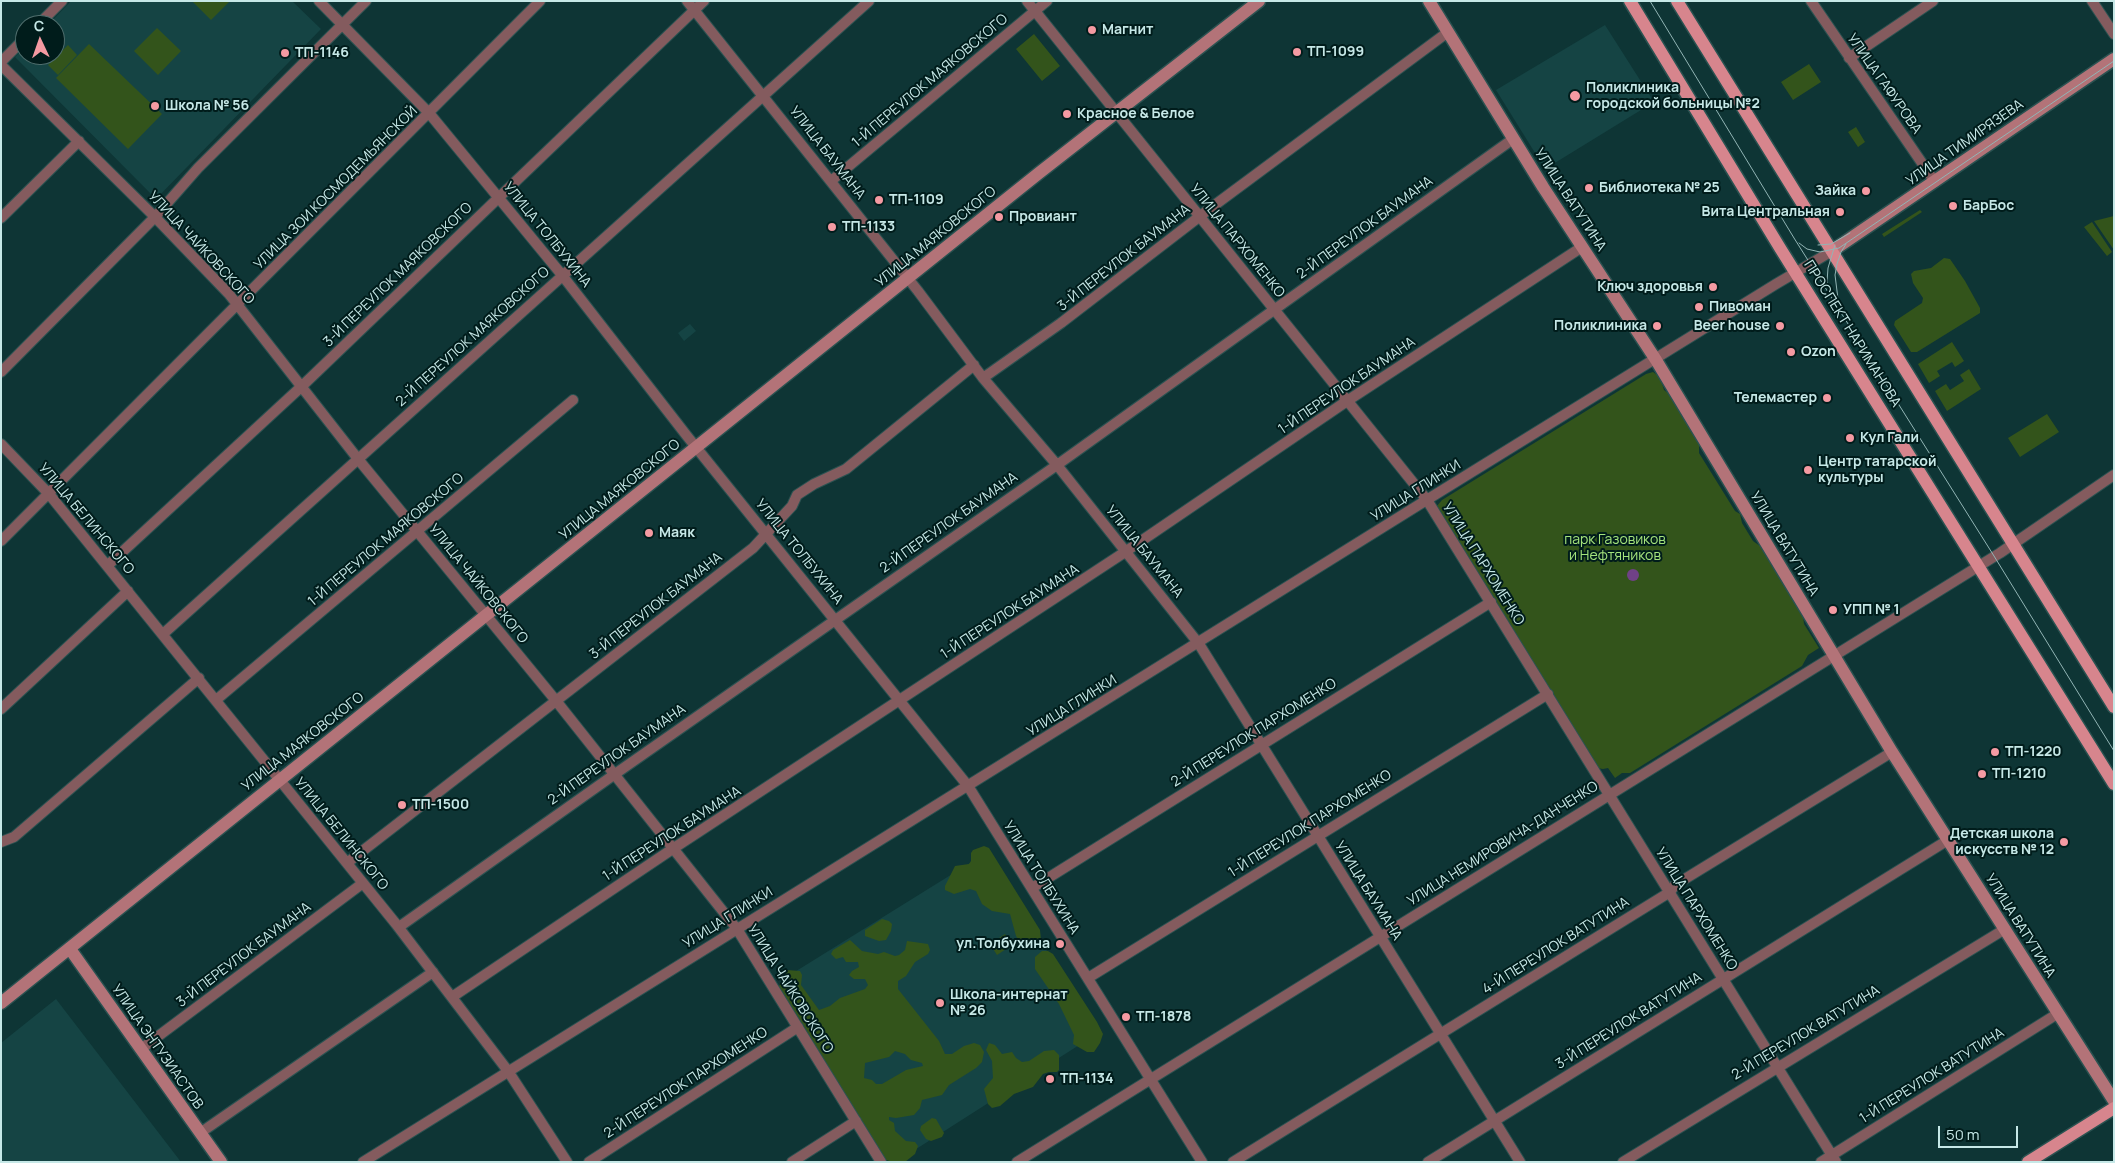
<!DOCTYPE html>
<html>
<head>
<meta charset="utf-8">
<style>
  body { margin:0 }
  #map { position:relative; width:2115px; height:1163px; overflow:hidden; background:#0e3535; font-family:Manrope,sans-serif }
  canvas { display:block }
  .frame { position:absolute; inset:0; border:2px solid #c6e8e7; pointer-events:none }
  .north { position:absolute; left:15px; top:15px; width:50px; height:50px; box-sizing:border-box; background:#001c1b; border:1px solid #4f6e6d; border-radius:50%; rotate:357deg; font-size:14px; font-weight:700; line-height:20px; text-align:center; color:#c6e8e7 }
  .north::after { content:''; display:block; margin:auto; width:18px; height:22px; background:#f49aa2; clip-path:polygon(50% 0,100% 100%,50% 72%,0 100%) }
  .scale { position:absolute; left:1938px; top:1126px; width:80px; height:22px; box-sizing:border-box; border:2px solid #c6e8e7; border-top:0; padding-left:6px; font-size:15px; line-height:18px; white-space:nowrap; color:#c6e8e7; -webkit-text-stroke:4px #001c1b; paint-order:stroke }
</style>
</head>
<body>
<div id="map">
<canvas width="2115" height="1163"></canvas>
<div class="frame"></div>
<div class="north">С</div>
<div class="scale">50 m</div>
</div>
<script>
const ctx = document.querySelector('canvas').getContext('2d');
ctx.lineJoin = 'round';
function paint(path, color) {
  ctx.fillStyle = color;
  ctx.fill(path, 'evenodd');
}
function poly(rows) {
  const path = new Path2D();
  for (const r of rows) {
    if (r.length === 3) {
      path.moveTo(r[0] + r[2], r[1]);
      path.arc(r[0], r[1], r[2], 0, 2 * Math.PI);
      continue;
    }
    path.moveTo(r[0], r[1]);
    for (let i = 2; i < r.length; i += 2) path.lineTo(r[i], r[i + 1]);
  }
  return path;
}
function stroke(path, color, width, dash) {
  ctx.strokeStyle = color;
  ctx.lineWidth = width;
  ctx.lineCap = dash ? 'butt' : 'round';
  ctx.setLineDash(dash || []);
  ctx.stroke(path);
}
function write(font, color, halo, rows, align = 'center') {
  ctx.font = font + ' Manrope,sans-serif';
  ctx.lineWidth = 4;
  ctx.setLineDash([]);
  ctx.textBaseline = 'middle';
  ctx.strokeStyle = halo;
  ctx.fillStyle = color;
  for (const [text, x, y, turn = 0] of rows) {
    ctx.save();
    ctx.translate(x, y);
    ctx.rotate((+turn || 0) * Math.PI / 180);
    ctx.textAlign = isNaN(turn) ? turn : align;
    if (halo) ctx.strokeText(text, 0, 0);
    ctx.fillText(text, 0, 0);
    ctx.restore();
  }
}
paint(poly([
  [71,1,292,1,321,29,156,199,15,57,25,47,25,55,55,55,55,25,48,25],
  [1605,25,1654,102,1545,169,1496,90],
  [690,324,696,331,684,341,678,333],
  [986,853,1098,1033,899,1160,785,978],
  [56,999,181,1162,1,1162,1,1043]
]), '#154444');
paint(poly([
  [192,1,230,1,211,20],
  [157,28,181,51,158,75,134,51],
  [1034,34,1060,66,1042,81,1016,49],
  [89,44,162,114,128,149,56,78],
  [68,45,77,55,58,75,48,65],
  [1809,64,1821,82,1793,100,1781,82],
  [1856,127,1865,142,1858,147,1848,132],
  [1920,210,1922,212,1884,237,1882,234],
  [2114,216,2114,250,2094,221],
  [2092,222,2112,252,2107,256,2084,227],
  [1944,258,1950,259,1965,281,1980,308,1980,313,1917,352,1911,352,1894,325,1895,321,1922,303,1923,298,1913,283,1911,274,1914,271,1931,268],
  [1952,342,1964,361,1955,367,1952,362,1937,371,1940,376,1929,383,1918,364],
  [1969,369,1981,389,1947,411,1935,391,1946,384,1950,390,1964,381,1960,375],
  [1653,372,1660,377,1664,390,1674,398,1699,442,1699,453,1735,511,1740,514,1742,523,1753,541,1760,546,1803,616,1804,624,1819,648,1808,655,1802,666,1630,773,1622,773,1615,778,1608,768,1603,769,1597,768,1436,507,1442,500,1646,374],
  [2047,414,2059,432,2020,457,2008,438],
  [984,846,989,848,1040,930,1041,940,1036,947,1030,949,1024,948,1016,936,1010,914,992,911,982,904,976,891,970,889,954,894,945,890,945,886,955,866,969,864,971,861,971,853,973,850],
  [882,919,889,921,892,924,891,931,886,940,879,941,865,936,865,930],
  [1005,934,1012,945,997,955,990,944],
  [850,940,862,951,878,954,884,952,895,956,899,955,905,950,907,941,928,944,930,950,928,954,915,962,906,976,898,981,898,989,939,1041,945,1054,952,1054,964,1046,974,1043,980,1045,984,1052,982,1062,976,1068,949,1085,942,1095,922,1100,920,1108,914,1115,896,1118,889,1117,889,1120,894,1123,895,1131,906,1141,915,1142,918,1146,915,1154,905,1162,893,1162,883,1159,777,988,784,980,787,970,800,971,802,975,801,985,819,1010,830,1006,840,998,865,989,868,985,865,979,854,979,849,975,852,971,859,967,858,962,846,962,843,957,836,959,831,954,833,950],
  [895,1051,905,1054,911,1060,922,1063,923,1066,906,1070,882,1084,876,1084,872,1080,864,1078,865,1063,889,1057],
  [1042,951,1048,951,1053,954,1097,1022,1103,1034,1100,1043,1094,1052,1087,1052,1073,1044,1074,1035,1059,1004,1035,969,1035,957],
  [989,1043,995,1045,1002,1054,1012,1052,1016,1058,1022,1062,1029,1061,1044,1051,1054,1050,1059,1055,1059,1070,1057,1072,1049,1072,1043,1074,1033,1087,1014,1094,1000,1106,992,1108,988,1104,984,1089,993,1078,992,1061,986,1050],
  [932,1118,936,1119,944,1133,942,1137,931,1141,926,1139,920,1130,921,1126]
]), '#33541b');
paint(poly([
  [1633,575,6]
]), '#704186');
const street = poly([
  [319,1,429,113,562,275,687,436,968,786,1202,1162],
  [687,1,918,291,983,378,1057,465,1199,644,1520,1162],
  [1027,1,1427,500,1836,1162],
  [1811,1,1935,182],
  [2092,1,2114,34],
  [38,25,62,1],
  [1849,58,1933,1],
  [1,62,25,38],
  [1,65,155,217,229,294,358,459,557,702,737,929,881,1162],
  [831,181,1047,1],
  [1,218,79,141],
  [1,372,155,217,198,168,366,1],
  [983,378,1061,323,1208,210,1448,32],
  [1,444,49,494,396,924,508,1071,567,1162],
  [1,541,540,1],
  [107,566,301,387,704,1],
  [163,634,869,1],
  [216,700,573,400],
  [1,709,128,591],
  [1,842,14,837,199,678],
  [347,863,753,548,792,506,797,495,814,484,846,469,974,365],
  [1032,888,1491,602],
  [399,927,615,774,1057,465,1513,139],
  [1088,978,1548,694],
  [452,997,674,848,1125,552,1347,401,1582,247],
  [141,1049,363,883],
  [200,1133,433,972],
  [363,1162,1433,496,1776,284,1832,251],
  [589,1162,798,1027],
  [792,1162,856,1121],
  [1017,1162,2000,553,2114,475],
  [1233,1162,1670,892,1675,885,1892,752],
  [1428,1162,1948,840],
  [1623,1162,2005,929],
  [1821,1162,2057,1014]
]);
const secondary = poly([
  [1429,1,1543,187,1656,360,1892,752,2114,1101],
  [1832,251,2114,59],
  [70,949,221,1162],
  [1,1003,1039,173,1259,1]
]);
const primary = poly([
  [1630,1,1780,248,2114,784],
  [1677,1,2114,707],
  [2028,1162,2114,1108]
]);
stroke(street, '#2b5251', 12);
stroke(secondary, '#2b5251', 15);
stroke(primary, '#2b5251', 15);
stroke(street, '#845b5e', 10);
stroke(secondary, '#b37378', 12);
stroke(primary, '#d7858d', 12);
stroke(poly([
  [1650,1,1794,238,1994,556,2114,751],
  [1799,243,1807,249,1820,252,1839,248,2114,61],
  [1818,245,1831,244,1850,233],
  [1829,291,1827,282,1828,268,1835,245],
  [1838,299,1835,275,1837,264,1841,252,1846,244]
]), '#92b5b5', 1);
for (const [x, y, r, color] of [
  [1092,30,5,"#f49aa2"],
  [1297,52,5,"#f49aa2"],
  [285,53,5,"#f49aa2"],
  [1575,96,6,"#f49aa2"],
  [155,106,5,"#f49aa2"],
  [1067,114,5,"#f49aa2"],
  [1589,188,5,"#f49aa2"],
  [1866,191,5,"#f49aa2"],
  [879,200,5,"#f49aa2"],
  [1953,206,5,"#f49aa2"],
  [1840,212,5,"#f49aa2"],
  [999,217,5,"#f49aa2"],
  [832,227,5,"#f49aa2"],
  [1713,287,5,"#f49aa2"],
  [1699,307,5,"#f49aa2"],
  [1657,326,5,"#f49aa2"],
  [1780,326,5,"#f49aa2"],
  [1791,352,5,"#f49aa2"],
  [1827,398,5,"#f49aa2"],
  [1850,438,5,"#f49aa2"],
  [1808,470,5,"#f49aa2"],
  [649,533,5,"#f49aa2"],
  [1833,610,5,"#f49aa2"],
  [1995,752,5,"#f49aa2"],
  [1982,774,5,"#f49aa2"],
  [402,805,5,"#f49aa2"],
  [2064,842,5,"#f49aa2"],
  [1060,944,5,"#f49aa2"],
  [940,1003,5,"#f49aa2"],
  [1126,1017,5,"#f49aa2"],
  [1050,1079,5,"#f49aa2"]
]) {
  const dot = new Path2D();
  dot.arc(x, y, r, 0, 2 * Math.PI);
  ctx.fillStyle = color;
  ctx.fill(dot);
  stroke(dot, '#001c1b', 2);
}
write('bold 14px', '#c6e8e7', '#001c1b', [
  ["Магнит",1102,30],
  ["ТП-1099",1307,52],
  ["ТП-1146",295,53],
  ["Поликлиника",1586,88],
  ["городской больницы №2",1586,104],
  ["Школа № 56",165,106],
  ["Красное & Белое",1077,114],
  ["Библиотека № 25",1599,188],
  ["Зайка",1856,191,"right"],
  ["ТП-1109",889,200],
  ["БарБос",1963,206],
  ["Вита Центральная",1830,212,"right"],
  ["Провиант",1009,217],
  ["ТП-1133",842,227],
  ["Ключ здоровья",1703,287,"right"],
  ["Пивоман",1709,307],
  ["Поликлиника",1647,326,"right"],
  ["Beer house",1770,326,"right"],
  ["Ozon",1801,352],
  ["Телемастер",1817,398,"right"],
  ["Кул Гали",1860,438],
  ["Центр татарской",1818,462],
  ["культуры",1818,478],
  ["Маяк",659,533],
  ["УПП № 1",1843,610],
  ["ТП-1220",2005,752],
  ["ТП-1210",1992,774],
  ["ТП-1500",412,805],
  ["Детская школа",2054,834,"right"],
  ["искусств № 12",2054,850,"right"],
  ["ул.Толбухина",1050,944,"right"],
  ["Школа-интернат",950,995],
  ["№ 26",950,1011],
  ["ТП-1878",1136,1017],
  ["ТП-1134",1060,1079]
], 'left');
write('14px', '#c6e8e7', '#001c1b', [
  ["1-Й ПЕРЕУЛОК МАЯКОВСКОГО",930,81,-40],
  ["УЛИЦА ГАФУРОВА",1884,84,55],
  ["УЛИЦА ТИМИРЯЗЕВА",1965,143,-35],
  ["УЛИЦА БАУМАНА",827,153,52],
  ["УЛИЦА ЗОИ КОСМОДЕМЬЯНСКОЙ",336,188,-45],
  ["УЛИЦА ВАТУТИНА",1570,200,57],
  ["2-Й ПЕРЕУЛОК БАУМАНА",1365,228,-36],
  ["УЛИЦА ТОЛБУХИНА",547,235,51],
  ["УЛИЦА МАЯКОВСКОГО",936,237,-39],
  ["УЛИЦА ПАРХОМЕНКО",1237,241,51],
  ["УЛИЦА ЧАЙКОВСКОГО",201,248,47],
  ["3-Й ПЕРЕУЛОК БАУМАНА",1124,258,-38],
  ["3-Й ПЕРЕУЛОК МАЯКОВСКОГО",398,275,-44],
  ["ПРОСПЕКТ НАРИМАНОВА",1852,334,58],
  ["2-Й ПЕРЕУЛОК МАЯКОВСКОГО",473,337,-42],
  ["1-Й ПЕРЕУЛОК БАУМАНА",1347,386,-34],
  ["УЛИЦА МАЯКОВСКОГО",620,490,-39],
  ["УЛИЦА ГЛИНКИ",1416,491,-32],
  ["УЛИЦА БЕЛИНСКОГО",86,519,50],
  ["2-Й ПЕРЕУЛОК БАУМАНА",949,523,-35],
  ["1-Й ПЕРЕУЛОК МАЯКОВСКОГО",386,540,-40],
  ["УЛИЦА ВАТУТИНА",1784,544,59],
  ["УЛИЦА ТОЛБУХИНА",799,552,51],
  ["УЛИЦА БАУМАНА",1144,552,51],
  ["УЛИЦА ПАРХОМЕНКО",1483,564,58],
  ["УЛИЦА ЧАЙКОВСКОГО",478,584,51],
  ["3-Й ПЕРЕУЛОК БАУМАНА",656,606,-38],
  ["1-Й ПЕРЕУЛОК БАУМАНА",1010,612,-33],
  ["УЛИЦА ГЛИНКИ",1072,706,-32],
  ["2-Й ПЕРЕУЛОК ПАРХОМЕНКО",1254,733,-32],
  ["УЛИЦА МАЯКОВСКОГО",303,742,-38],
  ["2-Й ПЕРЕУЛОК БАУМАНА",617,755,-35],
  ["1-Й ПЕРЕУЛОК ПАРХОМЕНКО",1310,824,-32],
  ["УЛИЦА БЕЛИНСКОГО",341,834,51],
  ["1-Й ПЕРЕУЛОК БАУМАНА",672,834,-33],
  ["УЛИЦА НЕМИРОВИЧА-ДАНЧЕНКО",1503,844,-32],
  ["УЛИЦА ТОЛБУХИНА",1041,878,58],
  ["УЛИЦА БАУМАНА",1368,891,58],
  ["УЛИЦА ПАРХОМЕНКО",1696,909,58],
  ["УЛИЦА ГЛИНКИ",728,918,-32],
  ["УЛИЦА ВАТУТИНА",2020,926,58],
  ["4-Й ПЕРЕУЛОК ВАТУТИНА",1556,946,-32],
  ["3-Й ПЕРЕУЛОК БАУМАНА",244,955,-37],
  ["УЛИЦА ЧАЙКОВСКОГО",790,989,58],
  ["3-Й ПЕРЕУЛОК ВАТУТИНА",1629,1021,-32],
  ["2-Й ПЕРЕУЛОК ВАТУТИНА",1806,1033,-31],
  ["УЛИЦА ЭНТУЗИАСТОВ",157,1047,55],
  ["1-Й ПЕРЕУЛОК ВАТУТИНА",1932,1076,-32],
  ["2-Й ПЕРЕУЛОК ПАРХОМЕНКО",686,1083,-33]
]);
write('14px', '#a4e37c', '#001c1b', [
  ["парк Газовиков",1615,540],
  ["и Нефтяников",1615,556]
]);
</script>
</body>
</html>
